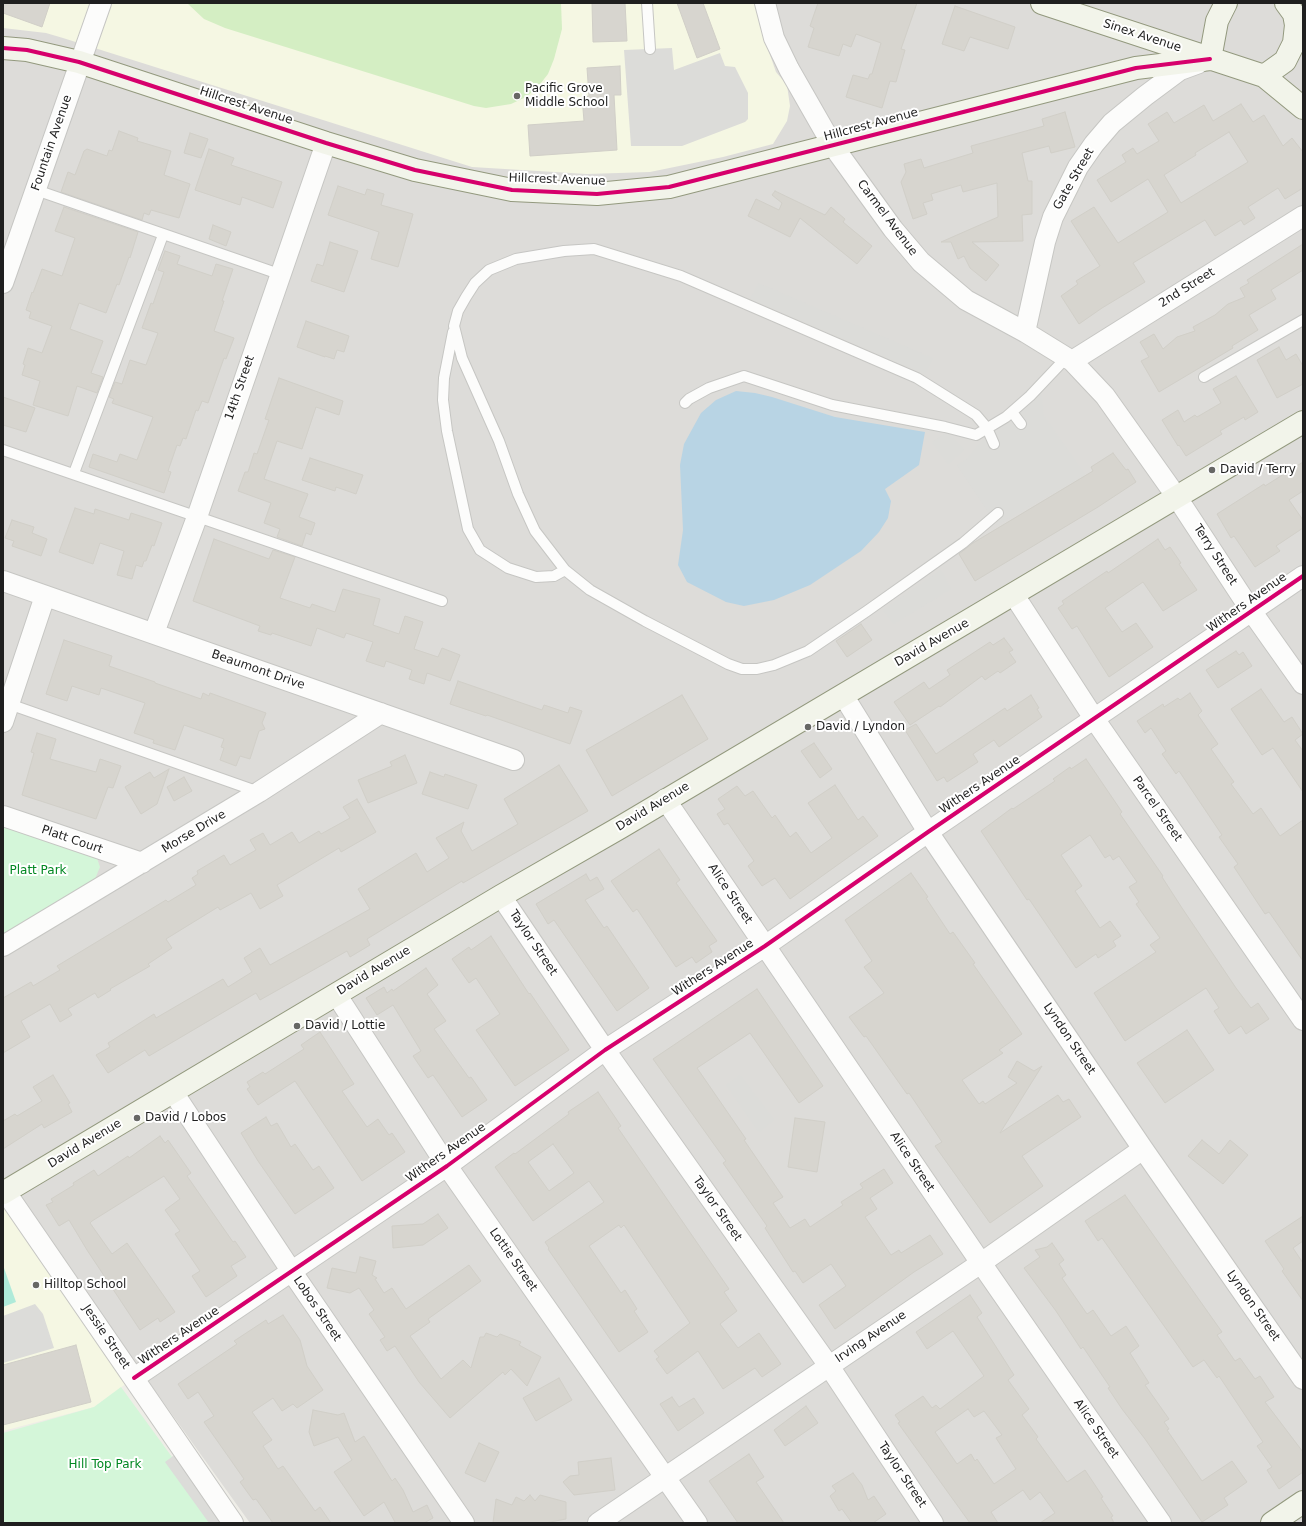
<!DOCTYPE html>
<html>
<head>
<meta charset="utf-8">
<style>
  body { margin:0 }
  #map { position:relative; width:1306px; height:1526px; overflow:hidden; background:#eeede7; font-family:"DejaVu Sans",sans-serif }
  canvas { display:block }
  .frame { position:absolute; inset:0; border:4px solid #1f1f1f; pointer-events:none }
</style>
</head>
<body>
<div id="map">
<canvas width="1306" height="1526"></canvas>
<div class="frame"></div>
</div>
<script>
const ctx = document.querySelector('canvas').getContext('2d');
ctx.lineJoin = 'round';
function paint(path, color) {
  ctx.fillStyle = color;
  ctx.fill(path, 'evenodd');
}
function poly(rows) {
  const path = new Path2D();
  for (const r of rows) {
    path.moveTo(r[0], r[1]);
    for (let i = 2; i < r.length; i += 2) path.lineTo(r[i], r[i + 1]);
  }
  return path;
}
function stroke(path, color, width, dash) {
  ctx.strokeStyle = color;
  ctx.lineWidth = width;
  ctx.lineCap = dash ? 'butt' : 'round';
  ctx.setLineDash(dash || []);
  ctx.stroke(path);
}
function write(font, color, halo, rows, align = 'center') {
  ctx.font = font + ' "DejaVu Sans",sans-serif';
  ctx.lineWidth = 4;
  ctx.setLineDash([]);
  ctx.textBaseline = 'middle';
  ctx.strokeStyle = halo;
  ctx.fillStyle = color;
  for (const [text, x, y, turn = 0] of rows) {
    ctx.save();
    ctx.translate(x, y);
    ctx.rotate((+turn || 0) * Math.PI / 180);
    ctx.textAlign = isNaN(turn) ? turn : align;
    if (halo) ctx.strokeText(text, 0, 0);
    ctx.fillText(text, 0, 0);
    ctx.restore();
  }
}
paint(poly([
  [3,3,1303,3,1303,1523,250,1523,8,1186,3,1189]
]), '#dddcd9');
paint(poly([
  [3,3,756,3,760,26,776,72,787,85,790,106,787,121,773,144,723,157,650,172,587,174,472,167,63,38,46,33,3,28],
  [3,1193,134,1378,94,1407,3,1431]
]), '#f5f7e3');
paint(poly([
  [187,3,561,3,562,29,554,59,548,74,537,88,526,97,511,104,486,108,474,106,225,28,204,19]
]), '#d4eec3');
paint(poly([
  [3,822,96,855,100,867,95,879,3,934],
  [121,1387,220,1523,3,1523,3,1433,94,1407]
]), '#d4f6d9');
paint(poly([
  [3,1268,4,1268,16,1302,3,1307]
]), '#afead9');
paint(poly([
  [672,48,674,70,720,53,725,66,735,67,748,93,748,119,745,122,682,146,631,146,624,50],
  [759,283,933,358,925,374,750,299],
  [1039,392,1042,396,1044,416,1085,475,997,525,957,465,968,458,980,443],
  [947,432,964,450,948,464,932,442],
  [941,570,951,589,894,624,883,610],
  [740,1075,774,1120,759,1132,726,1085],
  [35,1304,43,1314,54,1348,3,1363,3,1316],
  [177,1453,225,1523,209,1523,165,1462]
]), '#dcdcd9');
paint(poly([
  [736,391,755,393,772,397,835,417,925,432,919,465,885,489,891,501,888,518,879,532,861,551,810,585,774,600,744,606,726,602,687,582,678,565,683,530,680,465,684,444,701,413,716,400]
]), '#b8d4e4');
const building = poly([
  [3,3,50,3,42,27,3,13,3,3],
  [592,3,625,3,627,41,593,42,592,3],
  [677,3,703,3,720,49,697,58,677,3],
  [818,3,917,3,901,49,905,50,896,82,890,81,882,108,846,97,853,75,868,79,870,74,872,74,881,43,856,34,851,47,843,44,839,56,808,47,814,28,810,26,818,3],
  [955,6,1015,27,1008,49,970,37,964,51,942,44,955,6],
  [620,66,621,95,614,95,617,150,530,156,528,125,584,121,582,97,589,96,587,68,620,66],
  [1241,104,1253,122,1264,115,1283,146,1292,138,1303,152,1303,188,1285,199,1278,188,1248,207,1255,218,1244,225,1241,220,1215,236,1205,220,1133,263,1145,282,1102,308,1079,324,1061,296,1078,284,1076,281,1100,266,1071,221,1094,207,1118,243,1168,212,1148,179,1111,202,1097,180,1126,162,1122,155,1133,148,1137,154,1159,141,1148,124,1167,112,1174,123,1204,105,1213,121,1241,104],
  [1229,132,1248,162,1181,203,1164,175,1196,155,1195,153,1229,132],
  [1065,112,1075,147,1051,153,1049,146,1022,153,1028,181,1032,181,1032,214,1022,215,1023,241,972,242,999,265,986,281,970,268,964,256,958,259,951,242,941,242,998,217,997,183,963,192,961,185,931,194,933,200,923,203,927,214,913,219,901,182,906,172,904,164,921,159,924,168,973,153,971,146,1044,126,1042,119,1065,112],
  [119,131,138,138,137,141,171,151,164,175,190,184,179,218,151,210,149,215,144,213,142,220,61,192,68,172,75,175,84,151,87,149,107,156,109,150,112,151,119,131],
  [190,133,208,139,201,158,184,153,190,133],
  [209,149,234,158,231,165,282,182,273,208,242,197,240,205,195,190,209,149],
  [338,186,365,195,367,189,384,194,381,205,413,214,398,267,371,259,379,232,328,215,338,186],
  [775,191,825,215,831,207,845,219,843,222,872,246,857,264,800,218,790,237,748,216,756,199,779,210,782,203,772,195,775,191],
  [64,207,138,232,130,258,129,257,119,285,117,284,106,313,79,303,70,329,103,341,91,373,103,377,97,393,77,386,68,416,33,405,40,381,22,375,25,365,23,364,28,348,42,353,52,326,29,318,31,312,26,310,32,292,33,293,42,269,62,276,75,238,55,231,64,207],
  [213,225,231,232,226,246,209,239,213,225],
  [330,242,358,251,344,292,311,281,317,264,323,266,330,242],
  [1303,244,1303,270,1271,290,1276,299,1249,315,1258,330,1232,346,1233,348,1159,392,1141,361,1149,357,1140,342,1154,334,1163,349,1177,337,1195,331,1193,327,1215,315,1228,304,1245,297,1240,288,1249,283,1247,280,1303,244],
  [165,251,180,256,177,264,212,276,216,264,233,269,222,301,224,301,214,331,234,338,226,359,224,358,208,403,202,401,198,411,196,410,186,439,183,438,180,446,177,445,168,471,171,472,164,493,89,467,93,454,117,462,120,454,137,460,153,417,112,403,114,399,109,397,115,382,122,384,130,360,146,365,158,333,142,328,151,303,153,304,164,272,158,270,165,251],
  [306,321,349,336,344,352,337,350,334,359,325,356,325,357,297,347,306,321],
  [1279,347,1286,360,1296,354,1303,366,1303,384,1277,398,1257,360,1279,347],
  [1236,376,1258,412,1245,420,1244,417,1220,431,1222,434,1186,456,1179,445,1178,446,1162,420,1178,410,1184,422,1195,415,1197,417,1221,403,1213,389,1236,376],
  [279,378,343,401,339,415,316,407,302,449,277,441,264,479,308,494,299,517,315,523,311,535,306,533,302,546,277,537,280,529,264,523,271,503,238,491,245,472,248,472,254,453,257,454,269,420,265,419,279,378],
  [3,397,35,408,26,432,3,425,3,397],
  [1113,453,1126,470,1128,469,1136,482,1098,507,975,581,959,554,973,543,1093,471,1091,467,1113,453],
  [310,458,363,475,356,494,336,487,335,491,302,480,310,458],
  [1303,462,1303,491,1289,500,1303,520,1303,528,1276,546,1280,551,1255,567,1234,536,1231,538,1217,514,1264,484,1265,486,1303,462],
  [75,508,94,514,95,509,129,520,131,513,162,523,154,546,152,545,146,561,144,561,142,567,136,565,132,579,117,575,124,551,100,543,93,564,59,552,75,508],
  [12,520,34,527,32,533,47,539,41,556,12,546,14,541,5,538,12,520],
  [214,539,269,559,273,550,295,557,280,598,310,608,312,604,335,612,343,589,380,599,373,625,399,634,405,616,423,622,414,649,438,657,442,648,460,655,450,681,427,673,424,684,409,679,412,670,386,661,384,667,366,661,373,642,346,633,344,638,317,628,311,646,272,633,271,635,258,631,260,626,193,601,214,539],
  [1158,539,1165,550,1170,547,1181,563,1179,564,1197,590,1163,611,1143,582,1105,608,1122,632,1136,623,1153,647,1109,677,1077,626,1072,629,1058,608,1064,604,1062,601,1107,571,1108,573,1158,539],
  [861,624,872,640,847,657,836,641,861,624],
  [1004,638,1013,650,1009,652,1016,662,1000,673,998,671,985,680,982,676,940,707,939,706,910,725,894,702,924,682,929,689,950,675,947,670,990,642,993,645,1004,638],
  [64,640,112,656,109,666,155,682,155,683,201,699,203,693,209,696,210,693,266,713,262,723,265,729,259,731,250,759,240,756,236,766,220,760,224,748,221,747,224,739,184,725,175,750,153,743,154,740,134,733,145,703,101,688,99,695,72,686,67,701,46,694,64,640],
  [1236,651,1239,655,1243,652,1252,666,1218,688,1206,670,1236,651],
  [458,681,542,710,544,705,568,713,570,707,582,711,570,744,487,715,486,716,450,704,458,681],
  [1261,689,1284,722,1292,717,1303,734,1295,740,1303,751,1303,792,1273,748,1262,755,1231,709,1261,689],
  [1190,693,1202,711,1198,715,1218,744,1211,749,1234,782,1231,784,1253,814,1261,808,1280,836,1303,820,1303,961,1269,912,1265,914,1234,867,1238,864,1219,837,1222,835,1179,771,1176,774,1162,754,1166,751,1151,728,1145,733,1137,721,1163,704,1164,707,1178,698,1180,700,1190,693],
  [682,695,708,739,612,796,586,750,682,695],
  [1031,695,1039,708,1037,709,1042,717,999,747,994,740,973,754,978,762,947,782,944,777,937,781,905,730,916,724,936,754,1005,708,1007,711,1031,695],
  [37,733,56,739,50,759,96,772,100,759,121,766,113,788,108,787,96,819,22,795,34,753,31,752,37,733],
  [814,743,832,769,820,778,801,751,814,743],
  [405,755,417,783,368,803,358,780,392,766,390,762,405,755],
  [1086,759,1122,812,1120,814,1163,876,1162,877,1182,908,1236,988,1251,1008,1258,1003,1269,1019,1246,1034,1241,1026,1229,1034,1214,1011,1219,1008,1206,988,1125,1041,1094,993,1156,952,1150,945,1160,938,1136,904,1139,902,1129,887,1137,882,1119,856,1113,860,1110,855,1105,858,1090,835,1061,855,1082,886,1075,891,1100,928,1110,921,1121,936,1113,941,1116,946,1098,958,1096,954,1076,968,1029,899,1027,900,981,831,1012,808,1013,809,1055,781,1053,779,1070,767,1071,769,1086,759],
  [559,765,588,811,463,883,462,881,367,939,370,945,350,957,347,951,260,1000,256,993,149,1056,145,1050,108,1073,96,1055,110,1047,108,1043,154,1014,156,1018,223,979,228,987,252,972,244,958,260,948,270,965,370,909,358,889,416,853,427,872,449,858,436,838,464,822,461,831,472,851,518,824,504,799,559,765],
  [169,769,157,804,141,814,125,787,150,772,154,778,169,769],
  [430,772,444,777,445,774,477,785,468,809,422,794,430,772],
  [184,777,192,791,174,801,167,787,184,777],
  [835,785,858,820,863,816,878,836,790,899,775,878,762,886,748,866,754,861,728,823,724,825,717,814,725,809,718,799,737,786,745,796,753,791,772,818,775,815,790,837,796,832,811,853,832,838,808,803,835,785],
  [357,799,376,832,341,852,339,848,277,885,283,896,260,909,251,893,220,910,218,907,166,939,172,948,148,964,150,966,110,989,111,990,98,998,95,993,68,1009,72,1015,60,1022,50,1004,21,1021,30,1037,3,1053,3,998,31,982,33,986,60,970,57,966,166,900,168,902,196,885,192,878,198,874,197,871,224,855,230,865,256,850,250,840,263,833,270,845,292,832,299,843,319,831,321,834,350,818,343,807,357,799],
  [659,849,680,880,676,883,717,941,709,946,712,952,696,963,692,957,676,967,637,909,633,912,611,881,659,849],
  [911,873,928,897,926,898,950,934,953,932,975,963,973,964,1022,1034,999,1050,1003,1053,962,1080,979,1104,983,1101,985,1104,1017,1083,1008,1077,1017,1061,1034,1071,1042,1066,1000,1133,1058,1095,1063,1102,1069,1099,1081,1117,1022,1156,1043,1186,990,1223,935,1146,942,1142,909,1093,907,1094,866,1036,864,1037,849,1017,884,993,864,967,872,961,845,920,911,873],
  [586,874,590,881,597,877,604,889,585,900,604,928,607,926,649,988,617,1011,554,920,548,924,536,904,586,874],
  [491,936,529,994,530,993,569,1050,515,1086,476,1030,500,1014,476,978,469,983,452,959,469,947,471,950,491,936],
  [426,968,438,985,427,994,446,1021,434,1029,469,1078,471,1077,487,1100,462,1117,433,1075,428,1078,413,1056,421,1051,393,1005,377,1015,366,998,384,987,387,993,392,989,393,991,426,968],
  [757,989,823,1086,799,1103,750,1033,697,1068,746,1139,744,1140,783,1197,773,1203,790,1228,805,1219,810,1227,843,1205,841,1202,863,1188,860,1184,884,1169,893,1183,870,1198,877,1209,865,1217,891,1255,899,1250,901,1253,930,1235,943,1254,914,1272,835,1329,819,1305,846,1286,831,1264,803,1283,795,1271,793,1272,765,1228,767,1226,723,1163,726,1161,653,1059,757,989],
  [1187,1030,1214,1070,1165,1103,1137,1063,1187,1030],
  [320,1032,354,1084,342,1091,367,1127,378,1119,389,1135,392,1133,405,1152,362,1181,295,1081,258,1105,247,1089,250,1087,247,1082,263,1072,265,1074,304,1049,301,1045,320,1032],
  [53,1075,70,1103,68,1104,72,1112,44,1128,42,1124,3,1149,3,1121,15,1114,17,1116,42,1101,33,1087,53,1075],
  [598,1092,621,1126,618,1128,729,1289,724,1292,737,1311,720,1324,738,1348,759,1333,781,1364,762,1377,755,1368,723,1389,698,1351,667,1374,656,1359,659,1357,654,1351,690,1323,624,1225,621,1228,619,1225,589,1246,621,1293,625,1290,637,1309,634,1311,648,1332,619,1352,548,1249,549,1248,545,1242,604,1202,589,1181,533,1221,495,1167,514,1153,515,1154,569,1114,568,1112,598,1092],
  [553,1144,574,1173,549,1191,528,1162,553,1144],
  [266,1117,271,1126,277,1123,291,1147,295,1144,313,1170,319,1166,334,1188,295,1214,258,1161,241,1133,266,1117],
  [795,1118,825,1122,817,1172,788,1167,795,1118],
  [160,1136,165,1143,168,1140,191,1173,187,1176,233,1242,235,1241,246,1257,231,1266,237,1276,206,1297,192,1276,200,1271,175,1234,180,1231,165,1210,180,1199,164,1176,92,1221,90,1223,112,1254,127,1243,175,1312,160,1322,158,1318,140,1330,87,1250,69,1220,59,1226,46,1205,53,1202,51,1199,74,1185,73,1183,94,1170,98,1176,128,1156,129,1158,160,1136],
  [1202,1140,1219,1154,1230,1140,1248,1155,1223,1184,1188,1156,1202,1140],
  [1125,1195,1222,1332,1217,1335,1235,1361,1240,1358,1255,1379,1260,1376,1274,1397,1265,1402,1303,1452,1303,1472,1279,1489,1267,1470,1272,1467,1257,1446,1263,1442,1219,1376,1217,1378,1204,1360,1193,1367,1102,1238,1098,1241,1085,1221,1125,1195],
  [438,1214,448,1228,423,1245,393,1248,392,1226,423,1224,438,1214],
  [1303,1216,1303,1241,1293,1248,1303,1263,1303,1301,1282,1271,1284,1269,1265,1241,1303,1216],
  [1052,1243,1064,1260,1059,1264,1066,1275,1062,1278,1087,1314,1093,1310,1111,1336,1126,1326,1139,1346,1130,1353,1149,1383,1145,1385,1169,1419,1164,1422,1169,1429,1167,1430,1202,1481,1232,1461,1247,1482,1224,1498,1228,1505,1202,1522,1145,1439,1122,1409,1108,1388,1110,1387,1083,1347,1081,1349,1056,1311,1024,1268,1040,1257,1035,1250,1047,1247,1052,1243],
  [360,1257,376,1261,372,1275,377,1278,375,1279,384,1293,392,1288,406,1309,469,1265,481,1281,428,1319,430,1322,410,1336,441,1379,463,1360,471,1368,480,1337,484,1337,486,1333,497,1337,500,1334,521,1342,519,1345,541,1357,527,1386,511,1369,505,1375,503,1372,450,1418,419,1382,395,1346,387,1351,380,1340,385,1337,369,1314,374,1310,359,1288,350,1293,327,1288,332,1268,356,1273,360,1257],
  [970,1295,982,1313,977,1317,1014,1375,1008,1380,1029,1409,1022,1415,1038,1437,1036,1439,1067,1482,1085,1470,1103,1497,1101,1498,1113,1516,1111,1517,1114,1523,1040,1523,1055,1513,1040,1492,1030,1500,1023,1490,991,1512,998,1523,970,1523,898,1423,900,1422,895,1415,923,1396,932,1408,936,1405,940,1409,984,1376,953,1331,927,1349,916,1332,970,1295],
  [968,1409,974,1417,984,1411,1002,1435,996,1438,1016,1469,994,1484,977,1459,975,1461,971,1454,957,1464,935,1432,968,1409],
  [283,1315,300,1340,307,1366,323,1390,297,1408,293,1404,282,1411,273,1398,252,1412,272,1440,263,1446,278,1469,283,1466,315,1511,320,1507,331,1523,273,1523,256,1499,253,1500,240,1482,244,1479,204,1422,214,1416,198,1392,188,1399,178,1384,237,1344,234,1341,266,1320,268,1324,283,1315],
  [76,1345,91,1402,3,1425,3,1365,76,1345],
  [559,1378,572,1400,536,1421,523,1398,559,1378],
  [672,1397,679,1407,694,1398,704,1413,678,1431,660,1404,672,1397],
  [806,1406,818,1423,785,1446,774,1430,806,1406],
  [313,1410,338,1415,344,1413,355,1442,364,1436,392,1481,395,1478,403,1490,413,1512,427,1505,433,1518,424,1523,393,1523,395,1522,384,1502,364,1516,334,1472,352,1460,338,1437,314,1446,309,1432,313,1410],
  [479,1443,499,1452,485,1482,465,1473,479,1443],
  [749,1454,764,1477,756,1482,784,1523,738,1523,709,1481,749,1454],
  [611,1458,615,1490,574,1495,563,1482,570,1476,579,1475,578,1462,611,1458],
  [853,1473,862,1485,868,1500,874,1496,886,1514,873,1523,852,1523,842,1509,839,1511,830,1496,836,1491,832,1486,853,1473],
  [530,1495,535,1501,540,1495,566,1502,566,1519,545,1523,493,1523,496,1499,512,1505,516,1497,524,1501,530,1495]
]);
paint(building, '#d7d5cf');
stroke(building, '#d1cfc8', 1);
const lane = poly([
  [647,3,650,49],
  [36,190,279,274],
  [453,332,444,378,443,400,447,431,468,529,480,550,508,568,536,577,554,576,565,570],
  [1204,377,1303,320],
  [685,403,689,399,709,388,744,376,832,405,945,427,976,435,1006,417,1030,396,1066,358],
  [1012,412,1021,424],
  [994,444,987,428,976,415,917,378,681,276,594,249,564,251,516,259,489,270,475,283,466,297,458,311,454,326,462,358,499,441,518,494,535,531,565,570,590,590,645,621,728,664,742,669,757,669,774,665,808,651,867,611,963,543,998,513],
  [3,450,442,601],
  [74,473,163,235],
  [9,704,259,792]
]);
const street = poly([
  [765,3,774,38,789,69,833,146,893,229,921,262,966,300,1025,332,1072,361,1105,396,1176,496,1252,612,1303,684],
  [3,283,101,3],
  [1025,332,1045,242,1053,217,1078,167,1094,144,1112,123,1145,96,1180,70,1199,63],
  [1072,361,1303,216],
  [3,581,514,760],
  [1014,595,1095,720,1303,1020],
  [154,633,197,517,326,143],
  [843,695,928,832,1143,1149,1303,1379],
  [3,722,45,596],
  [665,799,981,1263,1161,1523],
  [3,816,142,863],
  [501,896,605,1050,829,1366,933,1523],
  [3,946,259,792,381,713],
  [336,994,447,1166,697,1523],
  [173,1092,292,1272,464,1523],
  [5,1191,233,1523],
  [134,1378,447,1166,605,1050,765,946,928,832,1303,576],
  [598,1523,981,1263,1143,1149]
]);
const secondary = poly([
  [1042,3,1264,76,1303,108],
  [3,48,27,50,79,62,326,143,415,170,512,190,597,194,669,187,1136,68,1210,59,1217,21,1226,3],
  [1264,76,1285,61,1294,43,1296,25,1294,14,1286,3],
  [3,1193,501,896,621,827,1303,422],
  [1272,1523,1303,1502]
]);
stroke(lane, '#c6c6c3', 12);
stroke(street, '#c6c6c3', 22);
stroke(secondary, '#93997e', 24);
stroke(lane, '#fcfcfb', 10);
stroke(street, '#fcfcfb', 20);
stroke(secondary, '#f2f4ea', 22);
stroke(poly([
  [3,48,27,50,79,62,326,143,415,170,512,190,597,194,669,187,1136,68,1210,59],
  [134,1378,447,1166,605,1050,765,946,928,832,1303,576]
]), '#d6006c', 4);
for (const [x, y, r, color] of [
  [517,96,4,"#676765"],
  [1212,470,4,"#676765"],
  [808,727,4,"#676765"],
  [297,1026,4,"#676765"],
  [137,1118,4,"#676765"],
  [36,1285,4,"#676765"]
]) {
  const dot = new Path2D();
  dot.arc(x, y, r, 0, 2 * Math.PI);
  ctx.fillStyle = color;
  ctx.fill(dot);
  stroke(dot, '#fff', 1.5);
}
write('12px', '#1f1f1f', '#fff', [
  ["Sinex Avenue",1142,36,18],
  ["Hillcrest Avenue",246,106,18],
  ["Hillcrest Avenue",871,125,-15],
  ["Fountain Avenue",52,143,-71],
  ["Gate Street",1074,179,-60],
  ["Hillcrest Avenue",557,180,2],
  ["Carmel Avenue",887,218,53],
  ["2nd Street",1187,288,-32],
  ["14th Street",240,388,-71],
  ["Terry Street",1215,555,57],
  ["Withers Avenue",1247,603,-35],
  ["David Avenue",932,643,-30],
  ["Beaumont Drive",258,670,19],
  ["Withers Avenue",980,785,-34],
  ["David Avenue",653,807,-31],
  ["Parcel Street",1157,809,55],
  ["Morse Drive",194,832,-31],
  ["Platt Court",72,840,19],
  ["Alice Street",730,894,56],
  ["Taylor Street",533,943,56],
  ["Withers Avenue",713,968,-33],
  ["David Avenue",374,971,-31],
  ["Lyndon Street",1069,1039,56],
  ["David Avenue",85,1144,-31],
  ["Withers Avenue",446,1153,-35],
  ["Alice Street",912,1162,56],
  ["Taylor Street",717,1209,55],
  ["Lottie Street",513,1260,55],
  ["Lyndon Street",1253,1306,55],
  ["Lobos Street",317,1309,56],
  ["Withers Avenue",179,1336,-34],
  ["Jessie Street",106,1337,56],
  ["Irving Avenue",871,1337,-34],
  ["Alice Street",1096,1429,55],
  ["Taylor Street",902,1475,56]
]);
write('12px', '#1f1f1f', '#fff', [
  ["Pacific Grove",525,89],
  ["Middle School",525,103],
  ["David / Terry",1220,470],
  ["David / Lyndon",816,727],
  ["David / Lottie",305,1026],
  ["David / Lobos",145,1118],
  ["Hilltop School",44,1285]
], 'left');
write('12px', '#028822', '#fff', [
  ["Platt Park",38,871],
  ["Hill Top Park",105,1465]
]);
</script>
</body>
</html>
